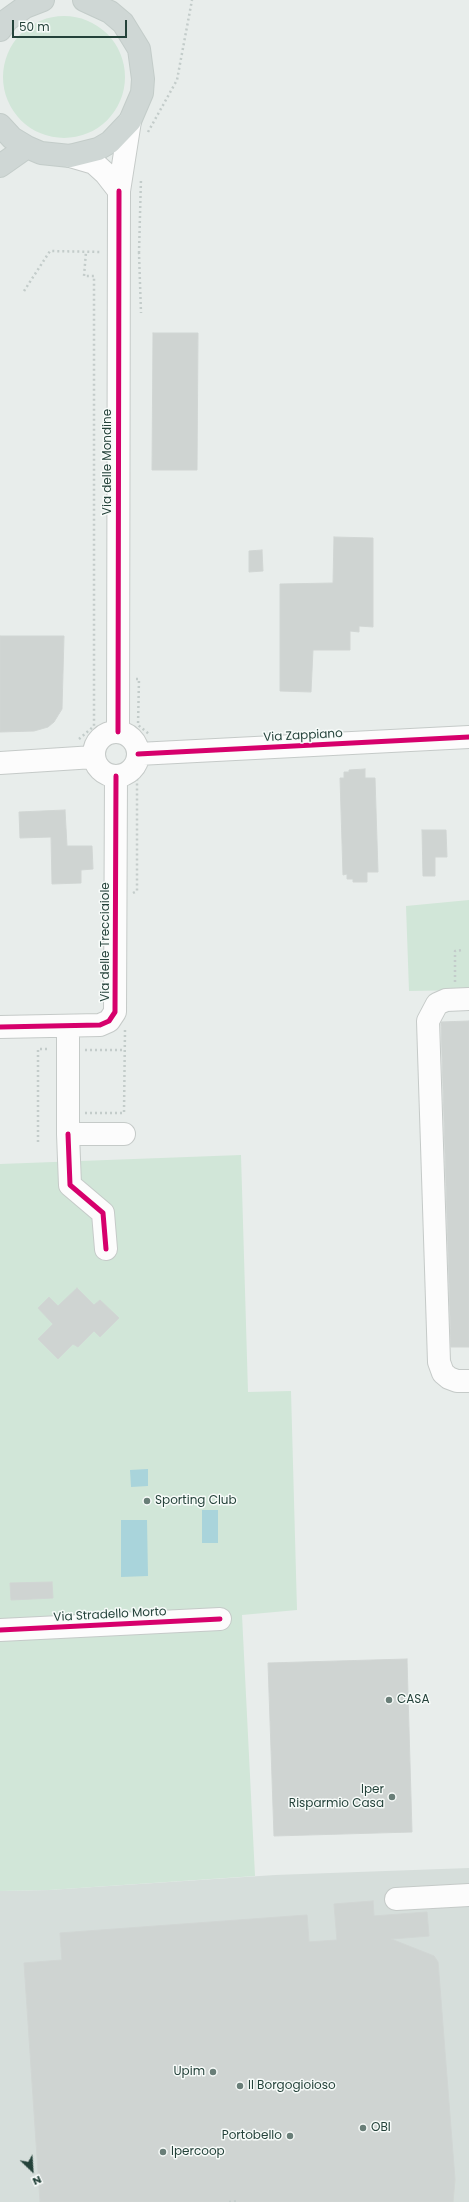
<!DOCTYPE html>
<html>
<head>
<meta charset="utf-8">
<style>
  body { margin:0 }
  #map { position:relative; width:469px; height:2202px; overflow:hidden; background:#e8edeb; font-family:Poppins,sans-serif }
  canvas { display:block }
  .north { position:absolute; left:12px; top:2150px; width:40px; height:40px; -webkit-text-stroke:3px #f7fbf9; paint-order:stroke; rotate:155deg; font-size:11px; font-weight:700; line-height:16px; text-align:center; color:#24423a }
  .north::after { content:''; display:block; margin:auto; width:14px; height:18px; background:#24423a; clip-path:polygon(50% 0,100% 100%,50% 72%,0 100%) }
  .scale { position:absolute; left:12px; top:20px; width:115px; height:18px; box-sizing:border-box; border:2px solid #24423a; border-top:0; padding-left:5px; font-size:12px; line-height:14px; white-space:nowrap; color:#24423a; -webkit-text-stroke:3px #f7fbf9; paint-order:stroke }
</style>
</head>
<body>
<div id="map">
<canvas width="469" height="2202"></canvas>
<div class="north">N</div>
<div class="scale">50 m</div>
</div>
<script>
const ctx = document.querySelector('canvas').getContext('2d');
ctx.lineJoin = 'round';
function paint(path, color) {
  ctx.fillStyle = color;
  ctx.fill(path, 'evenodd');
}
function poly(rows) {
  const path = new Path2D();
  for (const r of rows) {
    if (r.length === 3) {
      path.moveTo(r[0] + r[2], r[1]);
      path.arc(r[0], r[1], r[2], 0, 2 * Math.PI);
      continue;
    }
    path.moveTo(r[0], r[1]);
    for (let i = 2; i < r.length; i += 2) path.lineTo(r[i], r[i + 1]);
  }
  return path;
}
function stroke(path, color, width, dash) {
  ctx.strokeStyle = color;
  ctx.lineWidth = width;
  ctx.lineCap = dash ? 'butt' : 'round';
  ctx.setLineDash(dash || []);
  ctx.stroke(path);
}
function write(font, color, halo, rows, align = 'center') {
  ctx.font = font + ' Poppins,sans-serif';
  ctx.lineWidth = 3;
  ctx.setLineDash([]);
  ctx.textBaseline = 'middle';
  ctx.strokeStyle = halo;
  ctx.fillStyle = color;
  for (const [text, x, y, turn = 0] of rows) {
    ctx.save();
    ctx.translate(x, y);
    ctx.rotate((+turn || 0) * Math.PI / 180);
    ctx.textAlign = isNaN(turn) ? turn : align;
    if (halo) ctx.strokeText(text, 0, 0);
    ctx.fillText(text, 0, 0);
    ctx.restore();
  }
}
paint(poly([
  [469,1868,469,2202,0,2202,0,1891,49,1890,275,1875]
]), '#d6dedb');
paint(poly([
  [64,77,61],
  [469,900,469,990,409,991,406,906],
  [241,1155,248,1392,291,1391,297,1610,242,1615,255,1876,49,1890,0,1891,0,1164]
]), '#d1e6d8');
paint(poly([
  [148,1469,148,1486,131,1487,130,1470],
  [202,1510,218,1510,218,1543,202,1543],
  [121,1520,147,1520,148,1576,121,1577]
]), '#a9d4db');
const building = poly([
  [153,333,198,333,197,470,152,470,153,333],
  [334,537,373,538,373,627,359,626,359,632,350,631,350,650,313,650,311,692,280,691,280,584,333,583,334,537],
  [262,550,263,571,249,572,249,551,262,550],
  [0,636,64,636,62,709,54,722,48,727,34,731,0,732,0,636],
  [365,769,365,778,375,778,378,872,367,872,367,882,353,882,353,879,347,879,347,874,343,875,340,778,344,778,344,772,349,772,349,770,365,769],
  [65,810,67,846,92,846,93,869,81,870,81,883,52,884,51,837,20,838,19,812,65,810],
  [422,830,446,830,447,857,435,857,435,876,423,876,422,830],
  [469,1021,469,1347,451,1347,441,1024,441,1022,469,1021],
  [77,1288,94,1305,100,1300,119,1318,100,1337,94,1331,78,1347,73,1344,58,1359,38,1339,53,1324,38,1308,49,1297,58,1306,77,1288],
  [52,1582,53,1598,11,1600,10,1583,52,1582],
  [407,1659,412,1832,274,1836,268,1663,407,1659],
  [373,1901,374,1916,427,1912,429,1936,391,1939,434,1956,438,1962,455,2180,453,2202,40,2202,24,1963,62,1960,60,1933,197,1923,307,1915,309,1942,337,1940,334,1904,373,1901]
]);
paint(building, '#cfd4d2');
stroke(building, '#d1d6d4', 1);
const minor = poly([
  [70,156,94,163,105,173,119,191,130,121],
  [118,732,119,191],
  [116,754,22],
  [138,754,469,737],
  [0,763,94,757],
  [469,999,446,1000,437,1004,428,1021,439,1362,443,1373,449,1378,457,1381,469,1381],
  [68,1026,68,1134,124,1134],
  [0,1027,100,1025,109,1021,115,1012,116,776],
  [68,1134,70,1185,103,1213,106,1249],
  [0,1630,220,1619],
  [396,1899,469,1895]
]);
const major = poly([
  [0,30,7,20,25,7,43,0],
  [0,125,12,138,27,147,41,153,70,156,98,149,110,142,130,121,142,93,143,79,139,49,123,23,110,12,84,0],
  [0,166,27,147]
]);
stroke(minor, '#c5cac8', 24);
stroke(major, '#c3ccc9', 24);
stroke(poly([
  [148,132,177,80,192,0],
  [138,253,139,253,141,313],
  [139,253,141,178],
  [24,291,50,251,101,252],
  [136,679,139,679,138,725,149,734],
  [79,739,94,726,94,276,84,276,86,252],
  [133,893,137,891,137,778,142,773],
  [455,982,455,951,463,950],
  [85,1050,124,1050],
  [85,1113,124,1113,125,1030],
  [38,1142,38,1049,50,1049],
  [229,2202,239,2201]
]), '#c3ccca', 2.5, [2, 3]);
stroke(minor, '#fcfcfc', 22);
stroke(major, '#cfd7d5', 22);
stroke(poly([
  [118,732,119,191],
  [138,754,469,737],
  [0,1027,100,1025,109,1021,115,1012,116,776],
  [68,1134,70,1185,103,1213,106,1249],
  [0,1630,220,1619]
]), '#d6006c', 5);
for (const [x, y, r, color] of [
  [147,1501,4,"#697e78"],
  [389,1700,4,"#697e78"],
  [392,1797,4,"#697e78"],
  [213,2072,4,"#697e78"],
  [240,2086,4,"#697e78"],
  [363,2128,4,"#697e78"],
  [290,2136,4,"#697e78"],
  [163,2152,4,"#697e78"]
]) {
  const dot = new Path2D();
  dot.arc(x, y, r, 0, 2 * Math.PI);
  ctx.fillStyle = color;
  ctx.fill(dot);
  stroke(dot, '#f7fbf9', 1.5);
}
write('12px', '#24423a', '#f7fbf9', [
  ["Via delle Mondine",108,462,-90],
  ["Via Zappiano",303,736,-3],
  ["Via delle Trecciaiole",106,942,-90],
  ["Via Stradello Morto",110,1615,-3]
]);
write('12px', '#24423a', '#f7fbf9', [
  ["Sporting Club",155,1501],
  ["CASA",397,1700],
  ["Iper",384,1790,"right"],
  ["Risparmio Casa",384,1804,"right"],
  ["Upim",205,2072,"right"],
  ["Il Borgogioioso",248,2086],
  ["OBI",371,2128],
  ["Portobello",282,2136,"right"],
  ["Ipercoop",171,2152]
], 'left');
</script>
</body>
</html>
